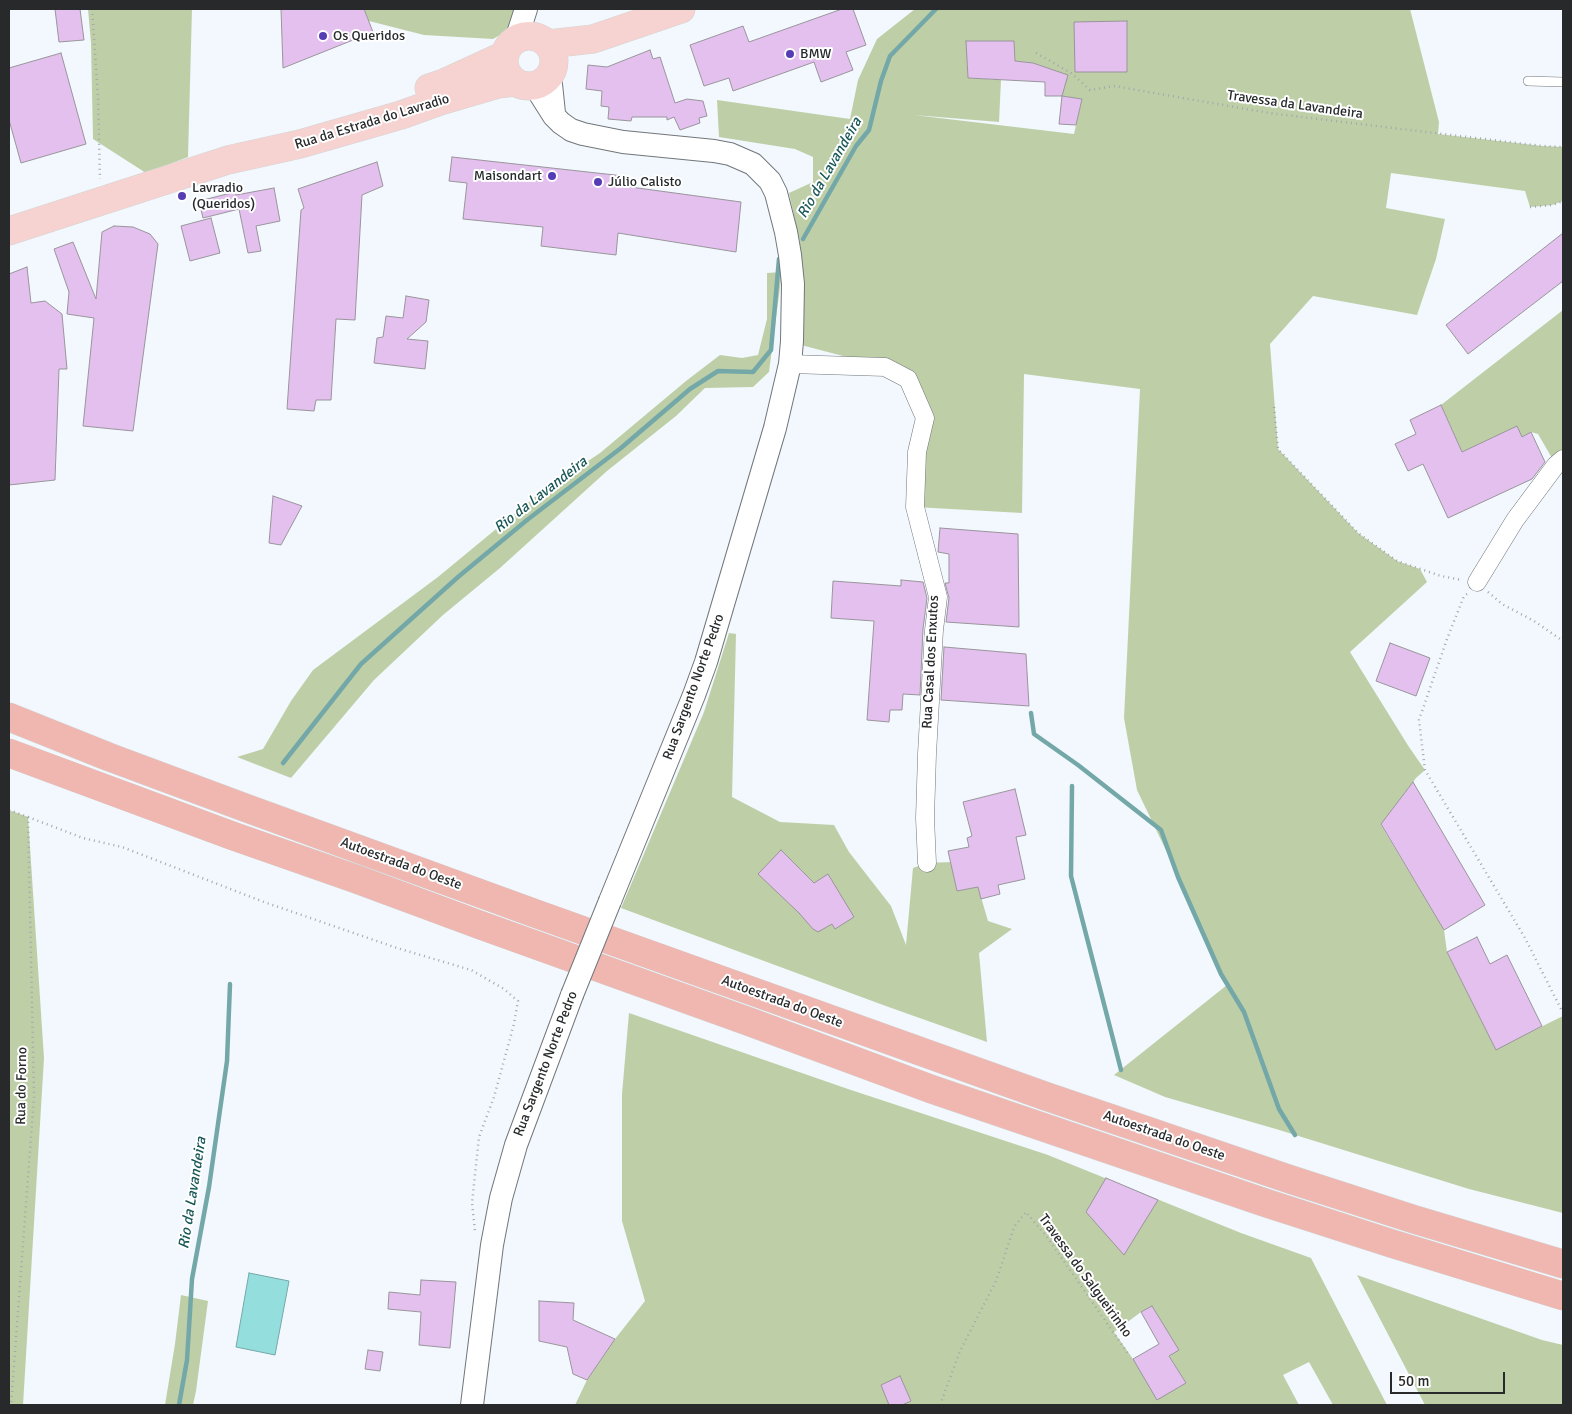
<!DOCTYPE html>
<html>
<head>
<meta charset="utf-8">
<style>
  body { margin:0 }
  #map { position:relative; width:1572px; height:1414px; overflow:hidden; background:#f2f8fd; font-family:Signika,sans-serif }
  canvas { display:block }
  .frame { position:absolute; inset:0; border:10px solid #27292a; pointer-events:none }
  .scale { position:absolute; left:1390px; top:1372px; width:115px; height:22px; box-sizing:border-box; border:2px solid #27292a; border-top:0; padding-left:6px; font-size:15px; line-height:18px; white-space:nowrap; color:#27292a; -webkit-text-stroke:4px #fff; paint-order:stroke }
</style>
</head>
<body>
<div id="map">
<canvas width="1572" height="1414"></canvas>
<div class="frame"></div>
<div class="scale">50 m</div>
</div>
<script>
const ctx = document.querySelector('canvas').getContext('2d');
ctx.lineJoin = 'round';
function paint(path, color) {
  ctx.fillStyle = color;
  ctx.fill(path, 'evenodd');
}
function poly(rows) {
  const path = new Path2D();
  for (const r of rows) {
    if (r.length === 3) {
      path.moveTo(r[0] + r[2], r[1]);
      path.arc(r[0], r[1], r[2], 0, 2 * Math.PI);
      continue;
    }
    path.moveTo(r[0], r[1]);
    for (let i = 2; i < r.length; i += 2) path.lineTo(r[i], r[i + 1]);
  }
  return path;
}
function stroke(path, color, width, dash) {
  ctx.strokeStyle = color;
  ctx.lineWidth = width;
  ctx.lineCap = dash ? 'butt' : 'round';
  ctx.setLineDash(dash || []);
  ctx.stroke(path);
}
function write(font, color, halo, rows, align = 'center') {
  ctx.font = font + ' Signika,sans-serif';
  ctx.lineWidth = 4;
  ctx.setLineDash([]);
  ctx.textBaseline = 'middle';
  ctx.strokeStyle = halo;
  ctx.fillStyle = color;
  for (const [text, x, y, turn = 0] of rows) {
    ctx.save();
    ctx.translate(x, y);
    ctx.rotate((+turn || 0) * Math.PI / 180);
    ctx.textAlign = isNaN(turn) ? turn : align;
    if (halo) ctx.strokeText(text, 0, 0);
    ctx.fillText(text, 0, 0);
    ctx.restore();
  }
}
paint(poly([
  [88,9,192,9,188,157,146,173,93,139,91,43],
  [364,9,518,9,509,27,505,32,493,39,424,35,369,21],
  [915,9,1410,9,1439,122,1438,134,1542,146,1563,147,1563,201,1552,205,1530,207,1525,191,1391,173,1386,208,1445,219,1436,259,1417,315,1313,296,1270,344,1278,449,1358,533,1397,561,1420,569,1427,582,1350,652,1409,747,1425,770,1416,778,1381,825,1444,930,1447,952,1496,1049,1563,1016,1563,1213,1469,1189,1276,1129,1165,1097,1114,1075,1227,985,1221,974,1174,867,1137,790,1124,718,1140,389,1024,374,1022,513,915,507,925,418,908,379,885,367,801,345,800,243,789,193,813,182,813,157,795,149,719,137,717,100,850,119,858,80,877,39],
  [967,41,1014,41,1015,61,1033,63,1067,75,1062,96,1082,99,1074,134,914,115,999,122,1001,80,968,78],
  [782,272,769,372,753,387,705,388,676,416,607,471,500,568,443,615,374,680,291,778,237,757,263,749,291,701,313,670,438,577,536,496,600,453,686,381,720,355,742,358,758,355,767,319,767,273],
  [1563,310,1563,459,1556,465,1538,434,1531,432,1522,437,1517,427,1462,452,1441,405],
  [729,633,736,634,732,797,780,822,834,825,849,852,891,906,906,945,913,868,927,863,951,862,957,891,978,887,988,921,1012,929,979,953,987,1042,883,1005,621,908,704,712],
  [9,810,28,817,44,1058,23,1405,9,1405],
  [629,1013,848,1089,1048,1155,1241,1233,1311,1258,1387,1405,1333,1405,1309,1362,1283,1375,1299,1405,575,1405,587,1380,615,1339,645,1301,622,1221,622,1094],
  [1152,1306,1178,1350,1169,1356,1186,1383,1133,1359,1114,1332,1141,1312],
  [1357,1275,1542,1340,1563,1345,1563,1405,1425,1405],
  [181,1295,208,1301,196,1391,193,1405,165,1405,175,1344]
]), '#becfa7');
const water = poly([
  [249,1273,289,1281,275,1355,236,1347,249,1273]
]);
paint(water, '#95dede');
stroke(water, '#74a8a8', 1);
stroke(poly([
  [803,239,856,146,869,130,881,81,890,56,936,9],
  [1031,713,1034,734,1078,765,1161,830,1178,877,1221,974,1244,1012,1279,1109,1295,1135],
  [283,763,361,664,458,577,527,520,621,448,690,389,718,371,753,372,771,350,779,259],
  [1072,786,1071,876,1121,1070],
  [179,1405,187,1360,192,1279,209,1187,227,1061,230,984]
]), '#74a8a8', 4.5);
const building = poly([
  [55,9,80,9,84,40,59,42,55,9],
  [281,9,364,9,373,32,283,68,281,9],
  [842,9,853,9,866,45,846,52,853,70,821,82,814,62,733,91,729,78,704,86,690,45,743,26,749,42,842,9],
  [1127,21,1127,72,1075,72,1074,22,1127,21],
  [966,41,1014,41,1015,61,1033,63,1068,75,1062,96,1045,96,1045,82,968,78,966,41],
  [650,50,653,59,660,57,675,103,687,99,703,101,707,116,699,118,700,123,680,130,674,117,667,120,667,117,632,117,631,121,608,119,609,107,601,106,602,91,586,89,588,65,607,67,650,50],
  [61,53,86,144,21,163,9,120,9,68,61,53],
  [1062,96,1082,99,1076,125,1059,124,1062,96],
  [452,157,624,176,623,186,741,202,736,252,618,233,616,255,541,246,543,227,463,219,467,183,449,181,452,157],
  [377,162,383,186,362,195,355,320,336,319,331,400,316,400,314,411,287,409,301,210,304,208,298,189,377,162],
  [274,188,280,221,256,226,261,251,248,253,239,209,203,218,199,201,235,192,236,195,274,188],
  [211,218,220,253,190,261,181,226,211,218],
  [114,226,133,227,150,234,158,244,133,431,83,426,94,318,67,314,69,292,54,249,73,242,96,299,102,232,114,226],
  [1563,233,1563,281,1468,354,1446,325,1563,233],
  [27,267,31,303,45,301,62,314,67,369,59,369,55,480,9,485,9,274,27,267],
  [406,296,429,300,426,322,407,339,428,341,425,369,374,363,377,338,383,337,386,316,403,318,406,296],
  [1441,405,1462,452,1517,426,1522,437,1531,432,1545,462,1532,479,1448,518,1423,464,1408,471,1395,444,1416,434,1410,420,1441,405],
  [273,496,302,506,281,545,269,543,273,496],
  [940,528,1018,534,1019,627,946,622,949,598,945,583,949,583,949,554,938,552,940,528],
  [901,580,923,582,927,598,923,629,920,695,903,694,902,710,890,710,889,722,867,720,874,621,831,618,833,581,901,586,901,580],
  [1390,643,1430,658,1416,696,1376,681,1390,643],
  [944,647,1026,654,1029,706,941,700,944,647],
  [1413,782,1485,905,1444,930,1381,824,1413,782],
  [1015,789,1026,835,1016,837,1025,879,998,885,1000,894,981,899,978,887,957,891,948,851,969,847,967,838,972,836,963,802,1015,789],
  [781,850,814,883,828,874,854,917,835,929,832,924,818,932,813,929,799,913,758,874,781,850],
  [1477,937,1490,964,1507,955,1542,1026,1496,1050,1447,952,1477,937],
  [1106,1178,1158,1200,1124,1255,1086,1212,1106,1178],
  [421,1280,456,1282,450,1348,419,1345,421,1312,388,1309,389,1292,420,1295,421,1280],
  [539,1301,574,1303,573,1320,615,1339,587,1380,573,1374,567,1347,539,1341,539,1301],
  [1152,1306,1179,1350,1169,1356,1186,1383,1157,1400,1133,1359,1159,1344,1141,1312,1152,1306],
  [368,1350,383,1352,380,1371,365,1369,368,1350],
  [900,1376,911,1401,902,1405,889,1405,881,1385,900,1376]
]);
paint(building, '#e3c0ee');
stroke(building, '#99959b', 1);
const service = poly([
  [1528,81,1563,82]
]);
const minor = poly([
  [790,364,885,367,908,379,925,418,917,452,915,507,938,597,934,630,927,754,925,818,927,863],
  [1477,582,1515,520,1556,465,1563,459]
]);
const tertiary = poly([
  [516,40,526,9],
  [550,75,554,113],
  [535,86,554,116,561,123,571,130,583,134,623,142,714,151,730,154,753,164,770,181,776,193,786,232,790,255,793,284,792,341,790,364,775,428,706,662,694,695,610,901],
  [472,1405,492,1245,501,1198,516,1145,572,995]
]);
const primary = poly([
  [529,61,25],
  [548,44,593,39,681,9],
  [429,88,444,83,505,55],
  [9,231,228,160,300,144,401,115,440,101,498,84,515,82]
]);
const motorway = poly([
  [9,717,109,757,246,808,534,913,1045,1096,1289,1179,1413,1219,1563,1264],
  [9,753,233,836,356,879,480,925,750,1022,931,1089,1266,1203,1390,1243,1563,1296]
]);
stroke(service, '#71767a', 10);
stroke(minor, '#71767a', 19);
stroke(tertiary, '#71767a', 24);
stroke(primary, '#d4d4d4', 29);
stroke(motorway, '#d4d4d4', 29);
stroke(poly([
  [92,9,98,96,100,179],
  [1036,53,1071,73,1090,90,1114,86,1269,113,1542,146,1563,147],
  [1530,207,1552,205,1563,201],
  [1274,407,1278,449,1358,533,1397,561,1441,576,1462,580],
  [1488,592,1502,604,1534,621,1563,641],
  [1467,594,1464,596,1447,639,1419,720,1425,770,1525,938,1563,1013],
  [9,810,28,817,34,1097,11,1405],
  [28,817,83,838,122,847,264,902,397,948,471,970,504,989,518,1001,514,1024,494,1097,479,1137,472,1203,475,1231],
  [940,1405,960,1351,996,1281,1014,1227,1026,1212,1047,1237,1129,1355]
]), '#a3a7ab', 2.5, [1, 4]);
stroke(service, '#fff', 9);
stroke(minor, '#fff', 18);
stroke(tertiary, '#fff', 22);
stroke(primary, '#f6d3d0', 28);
stroke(motorway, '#f0b6b0', 28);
const tertiaryBridge = poly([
  [572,995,610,901]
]);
stroke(tertiaryBridge, '#71767a', 24, []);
stroke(tertiaryBridge, '#fff', 22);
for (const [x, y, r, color] of [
  [323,36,5,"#553cb4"],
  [790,54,5,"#553cb4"],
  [552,176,5,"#553cb4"],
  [598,182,5,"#553cb4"],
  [182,196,5,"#553cb4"]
]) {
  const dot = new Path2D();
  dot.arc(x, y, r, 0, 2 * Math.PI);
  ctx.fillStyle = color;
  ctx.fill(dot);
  stroke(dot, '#fff', 2);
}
write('14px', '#27292a', '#fff', [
  ["Os Queridos",333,36],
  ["BMW",800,54],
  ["Maisondart",542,176,"right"],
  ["Júlio Calisto",608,182],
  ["Lavradio",192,188],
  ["(Queridos)",192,204]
], 'left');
write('14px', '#27292a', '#fff', [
  ["Travessa da Lavandeira",1295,105,8],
  ["Rua da Estrada do Lavradio",372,122,-17],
  ["Rua Casal dos Enxutos",931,662,-87],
  ["Rua Sargento Norte Pedro",694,687,-70],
  ["Autoestrada do Oeste",401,864,20],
  ["Autoestrada do Oeste",782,1002,20],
  ["Rua Sargento Norte Pedro",546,1064,-69],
  ["Rua do Forno",22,1086,-89],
  ["Autoestrada do Oeste",1164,1136,19],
  ["Travessa do Salgueirinho",1085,1276,54]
]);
write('italic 15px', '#1a5858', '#fff', [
  ["Rio da Lavandeira",830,168,-60],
  ["Rio da Lavandeira",541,495,-38],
  ["Rio da Lavandeira",193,1193,-81]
]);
</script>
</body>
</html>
